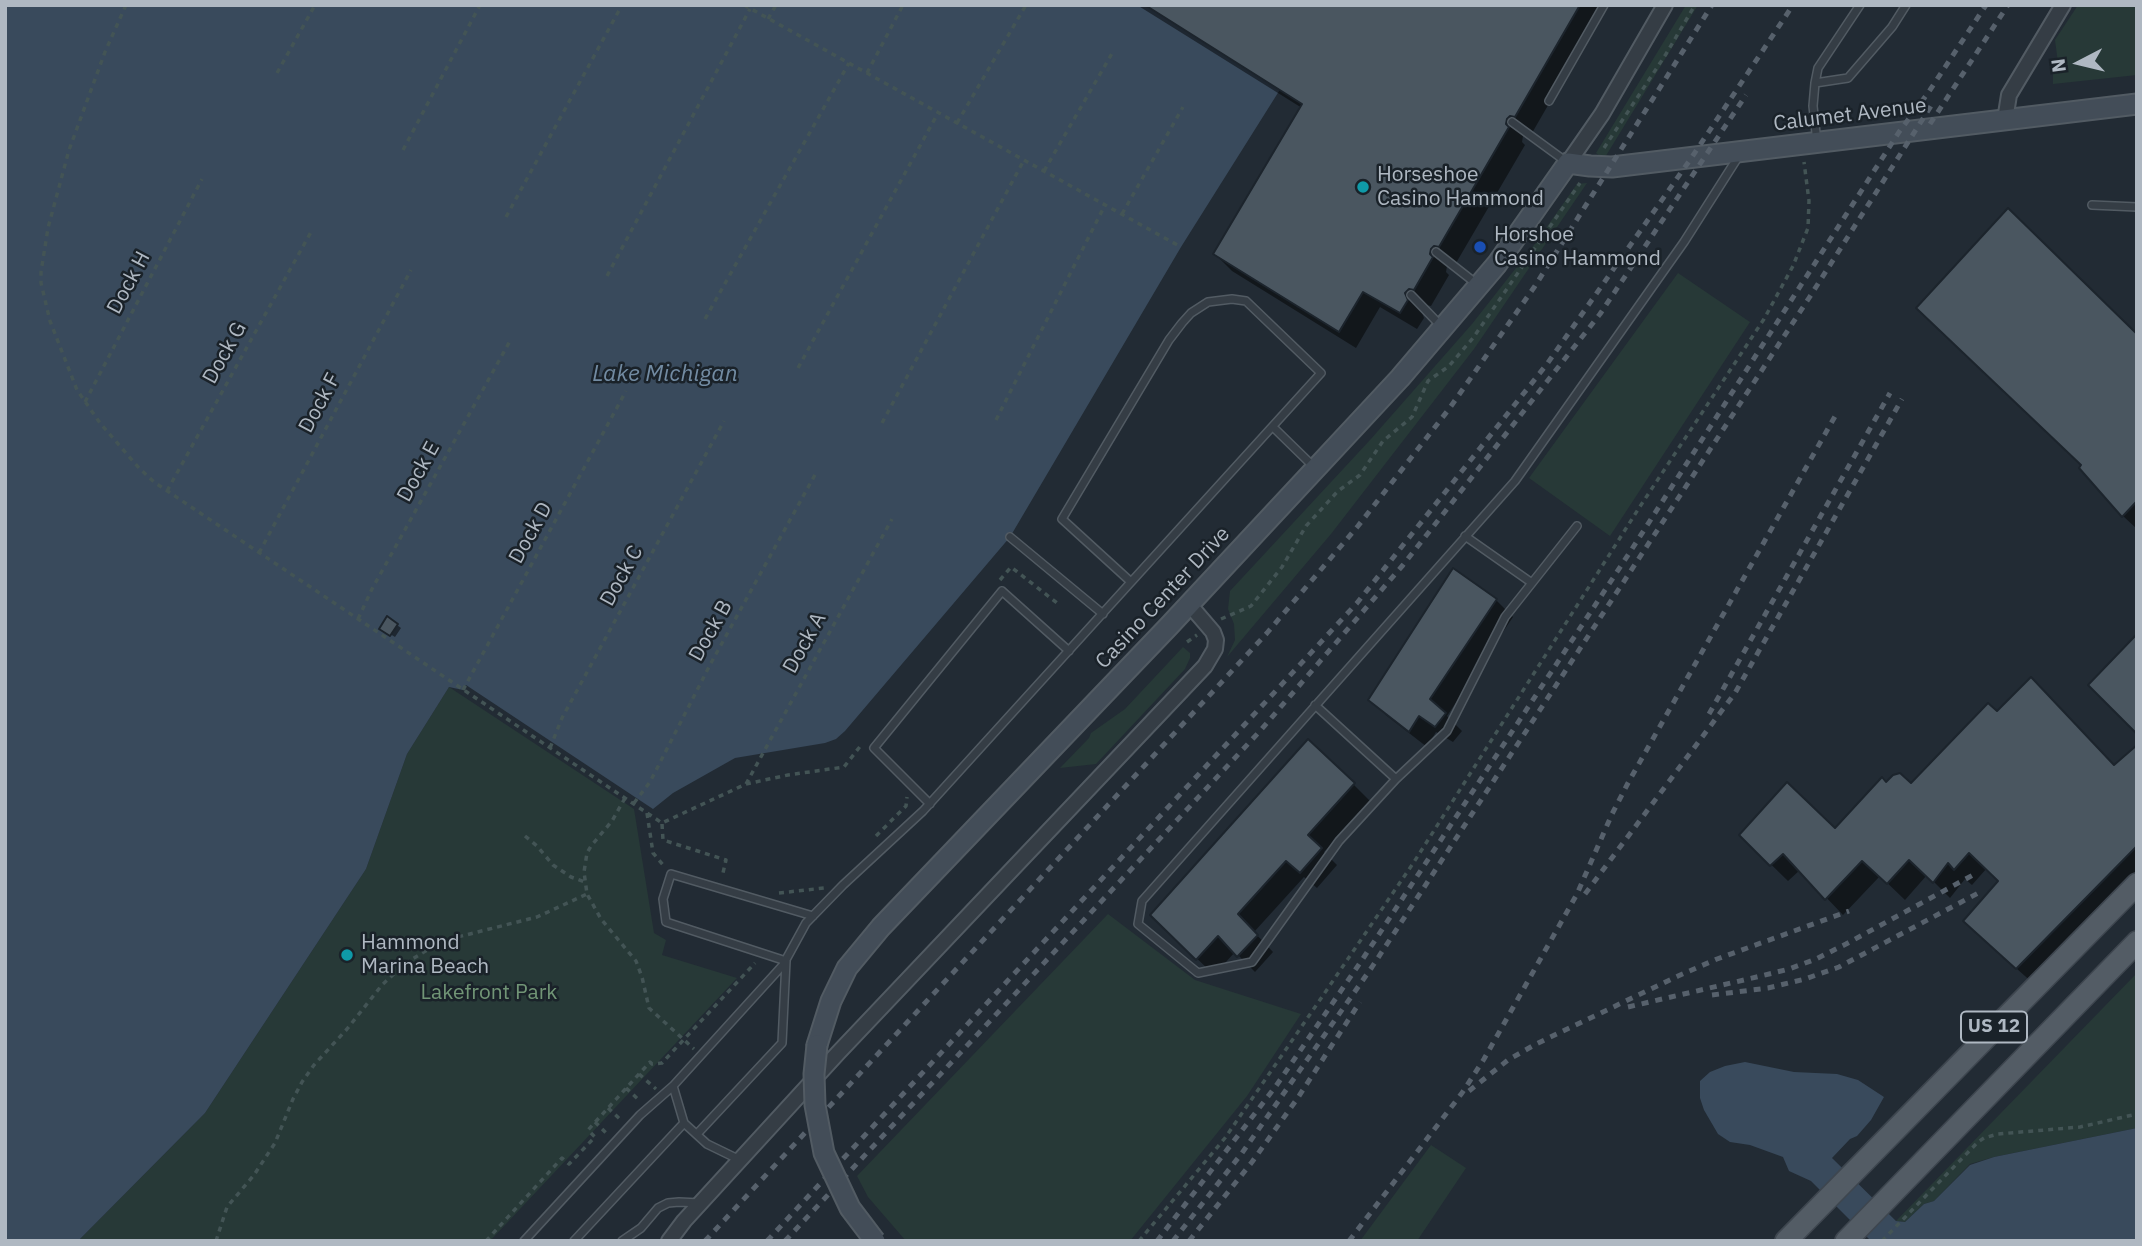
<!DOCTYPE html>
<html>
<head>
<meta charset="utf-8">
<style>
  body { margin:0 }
  #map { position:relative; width:2142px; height:1246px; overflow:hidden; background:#222b34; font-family:"IBM Plex Sans",sans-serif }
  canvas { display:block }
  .frame { position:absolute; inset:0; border:7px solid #afb8c2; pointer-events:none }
  .north { position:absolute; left:2044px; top:28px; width:70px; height:70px; -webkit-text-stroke:5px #1a2229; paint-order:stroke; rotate:263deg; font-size:19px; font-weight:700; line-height:28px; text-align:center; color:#afb8c2 }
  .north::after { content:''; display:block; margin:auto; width:24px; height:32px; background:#afb8c2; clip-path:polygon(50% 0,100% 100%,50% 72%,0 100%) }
</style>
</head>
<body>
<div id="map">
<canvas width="2142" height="1246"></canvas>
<div class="frame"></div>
<div class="north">N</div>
</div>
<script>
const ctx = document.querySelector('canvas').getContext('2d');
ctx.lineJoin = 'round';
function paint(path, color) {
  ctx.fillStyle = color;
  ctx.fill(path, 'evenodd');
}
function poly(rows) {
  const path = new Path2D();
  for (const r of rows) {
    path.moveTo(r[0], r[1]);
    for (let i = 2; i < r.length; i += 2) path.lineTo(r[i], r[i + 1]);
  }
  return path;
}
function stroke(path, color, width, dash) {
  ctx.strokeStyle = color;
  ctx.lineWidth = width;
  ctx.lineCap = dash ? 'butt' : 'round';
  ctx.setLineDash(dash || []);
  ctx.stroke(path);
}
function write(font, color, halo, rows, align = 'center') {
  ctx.font = font + ' "IBM Plex Sans",sans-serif';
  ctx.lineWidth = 5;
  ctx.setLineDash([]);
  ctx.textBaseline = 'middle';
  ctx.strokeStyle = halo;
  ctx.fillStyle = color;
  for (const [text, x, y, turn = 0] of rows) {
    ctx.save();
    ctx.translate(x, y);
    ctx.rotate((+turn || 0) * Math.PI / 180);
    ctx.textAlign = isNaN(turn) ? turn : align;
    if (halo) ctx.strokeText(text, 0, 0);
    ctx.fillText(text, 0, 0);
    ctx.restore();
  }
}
paint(poly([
  [1686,5,1698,5,1604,159,1596,153],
  [2078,5,2137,5,2137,75,2053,84,2053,72,2058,63,2055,40],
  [1587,183,1474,349,1331,534,1227,657,1235,640,1234,624,1228,609,1230,591,1370,440,1472,324,1534,245,1577,184],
  [1678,273,1750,322,1610,536,1529,478],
  [1183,647,1190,653,1190,658,1185,669,1096,764,1060,768,1089,738,1091,733,1125,709],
  [449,687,634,809,654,933,666,940,662,955,737,978,490,1241,78,1241,205,1113,366,869,407,754],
  [1108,914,1195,980,1301,1014,1247,1096,1130,1241,906,1241,868,1197,857,1176],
  [2137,973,2137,1128,1994,1157,1970,1164,1934,1201,1924,1204,1905,1222,1896,1221],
  [1431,1145,1466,1168,1417,1241,1360,1241]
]), '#273937');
paint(poly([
  [5,5,1327,5,1281,88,1181,247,1010,537,845,731,836,739,825,743,735,758,673,793,653,809,466,685,463,690,449,687,407,754,366,869,205,1113,78,1241,5,1241],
  [1745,1062,1794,1072,1837,1074,1858,1080,1884,1097,1871,1120,1857,1136,1850,1139,1832,1158,1896,1221,1905,1222,1924,1204,1934,1201,1970,1165,1994,1157,2137,1128,2137,1241,1871,1241,1811,1181,1789,1171,1783,1157,1750,1145,1730,1142,1718,1134,1704,1110,1700,1098,1700,1081,1710,1072,1725,1066]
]), '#394a5c');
paint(poly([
  [1137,5,1606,5,1532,133,1528,132,1523,136,1522,142,1525,145,1456,263,1452,262,1447,266,1446,272,1449,275,1431,306,1426,305,1421,310,1424,318,1417,329,1380,307,1356,348,1232,271,1215,254,1302,108],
  [2137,336,2137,529,2123,516,2083,466],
  [1496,600,1513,617,1447,716,1462,731,1453,742,1436,732,1427,747,1387,716,1370,699],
  [397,625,401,628,395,637,382,629],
  [1997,713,2114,767,2137,747,2137,879,2034,984,1982,938,2000,881,1987,868,1972,885,1965,879,1950,898,1927,875,1905,900,1880,876,1843,915,1800,870,1788,881,1741,835,1835,831,1886,784,1911,785],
  [1353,784,1370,801,1324,852,1337,865,1317,888,1304,877,1254,932,1273,952,1255,972,1235,952,1214,975,1152,915]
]), '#0007');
const building = poly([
  [1145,5,1580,5,1515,117,1510,116,1507,119,1506,124,1509,127,1439,247,1434,246,1431,249,1430,254,1433,257,1414,290,1409,289,1405,293,1408,300,1400,313,1363,292,1339,332,1213,254,1302,104,1145,5],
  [2008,208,2137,334,2137,501,2122,517,2079,468,2081,465,1916,308,2008,208],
  [1453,568,1497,599,1430,699,1446,713,1435,727,1419,716,1409,732,1368,700,1453,568],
  [387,616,398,624,390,636,379,629,387,616],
  [2137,634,2137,734,2088,685,2137,634],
  [2031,677,2114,765,2137,745,2137,846,2016,969,1963,921,1998,881,1969,853,1954,870,1948,863,1933,883,1909,860,1887,884,1862,861,1825,900,1783,854,1770,866,1739,835,1787,782,1835,828,1882,777,1886,782,1893,775,1900,773,1911,783,1988,703,1997,711,2031,677],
  [1308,739,1355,783,1308,835,1322,848,1300,873,1286,861,1238,914,1258,935,1237,957,1218,936,1196,960,1150,915,1308,739]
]);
paint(building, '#4a5660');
stroke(building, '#1c242c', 2);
const lane = poly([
  [1815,83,1848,78,1892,27,1906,5],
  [1549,101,1604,5],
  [1512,122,1568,163],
  [1817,142,1813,106,1815,83,1818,68,1860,5],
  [2092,205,2137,207],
  [1436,252,1478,285],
  [1411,295,1442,327],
  [1273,427,1315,468],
  [1577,526,1505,617,1447,731,1396,779,1339,841,1252,962,1198,973,1138,924,1142,901,1515,481,1684,242,1740,154],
  [1465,536,1532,583],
  [1010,537,1103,614],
  [1315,705,1396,779],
  [930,804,874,748,1002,591,1069,651],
  [684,1123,707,1144,740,1160],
  [697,1134,782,1043,786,961,666,922,663,899,671,874,813,916],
  [524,1241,640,1115,673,1086],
  [574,1241,684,1123,673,1086,783,965,806,923,843,885,923,811,1321,373,1246,301,1232,299,1208,302,1191,313,1182,323,1169,340,1062,519,1131,582],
  [622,1241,641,1228,658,1208,668,1203,679,1202,700,1203]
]);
const street = poly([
  [2005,120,2009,95,2063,5],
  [1568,163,1602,114,1665,5],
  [669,1241,684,1221,838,1053,1205,666,1215,649,1216,640,1213,632,1189,604]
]);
const secondary = poly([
  [817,1045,831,1001,847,968,881,927,1169,626,1400,378,1497,264,1568,163,1590,166,1612,167,2137,104]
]);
const primary = poly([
  [1786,1241,2137,884],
  [1846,1241,2137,942]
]);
stroke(lane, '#525b63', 10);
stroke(street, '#525b63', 18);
stroke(secondary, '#525b63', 23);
stroke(primary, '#3e464f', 24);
stroke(poly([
  [126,5,105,52,69,150,48,228,41,272,41,283,50,321,77,390,100,423,139,468,154,482,662,823,746,784,788,775,844,767,862,744],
  [744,5,1181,247],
  [768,19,776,5],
  [277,73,315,5],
  [867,73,903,5],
  [957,123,1026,5],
  [1604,148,1666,54,1695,5],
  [403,150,480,5],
  [1044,171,1114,50],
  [1122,214,1183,107],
  [506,217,622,5],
  [607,276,750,9],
  [705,319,849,63],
  [798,368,938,113],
  [85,402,202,179],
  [996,420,1105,205],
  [882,423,1024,160],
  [167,491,311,232],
  [259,553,411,270],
  [1000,580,1011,567,1057,603],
  [358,619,372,589,510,341],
  [1221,619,1251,606,1282,567,1306,526,1338,491,1360,475,1383,441,1412,417,1428,381,1449,366,1473,338,1580,183],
  [1187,642,1197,635],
  [463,690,626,391],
  [550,748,562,718,724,421],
  [746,784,892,519],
  [625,798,612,821,591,846,587,853,584,872,587,894,601,919,636,961,642,977,649,1008,694,1049],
  [634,803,650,782,711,663,816,473],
  [647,813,653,853,664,866],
  [662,824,663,840,726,860,722,877],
  [525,836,537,846,553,865,571,877,585,882],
  [876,836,906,806,907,797],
  [779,893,824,888],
  [639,1074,656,1089],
  [626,1088,640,1101],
  [608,1108,622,1121],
  [595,1122,609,1136],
  [216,1241,227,1207,254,1175,275,1143,293,1099,302,1082,314,1065,347,1029,382,985,396,972,409,961,442,941,537,917,587,894],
  [486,1241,562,1158,569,1164,595,1137,588,1130,650,1062,652,1064,662,1063,755,963],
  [1139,1241,1225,1138,1324,994,1414,862,1639,508,1764,319,1793,266,1808,228,1809,201,1804,162],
  [1882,1241,1978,1142,1984,1138,1998,1134,2080,1127,2137,1114]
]), '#435455', 3.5, [5, 5]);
stroke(lane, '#353d45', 7);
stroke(street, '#353d45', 14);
stroke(secondary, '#434d58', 19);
stroke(primary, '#535c65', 21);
stroke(poly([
  [1930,124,2008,5],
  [1709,714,1890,393],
  [1585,894,1735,693,1902,399],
  [1712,995,1768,988,1805,979,1839,967,1982,891],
  [1628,1007,1761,976,1789,969,1816,959,1846,944,1973,875],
  [1469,1091,1508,1060,1536,1044,1678,976,1717,959,1849,911],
  [705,1241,1267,633,1358,526,1449,409,1535,286,1712,5],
  [767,1241,1357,603,1547,364,1692,157,1793,5],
  [785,1241,1260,731,1403,565,1600,314,1746,95],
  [1157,1241,1276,1086,1364,957,1630,552,1899,132,1928,93,1986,5],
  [1173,1241,1242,1153,1372,967,1809,298,1931,106],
  [1189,1241,1252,1162,1297,1099,1360,1002],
  [1349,1241,1462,1093,1484,1059,1577,894,1612,814,1628,783,1838,411]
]), '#57616c', 5, [7, 7]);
const secondaryBridge = poly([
  [817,1045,814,1074,815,1105,824,1153,850,1208,875,1241]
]);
stroke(secondaryBridge, '#525b63', 23, []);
stroke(secondaryBridge, '#434d58', 19);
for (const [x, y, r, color] of [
  [1363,187,7,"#0f9aa8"],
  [1480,247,7,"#1a4fb4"],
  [347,955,7,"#0f9aa8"]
]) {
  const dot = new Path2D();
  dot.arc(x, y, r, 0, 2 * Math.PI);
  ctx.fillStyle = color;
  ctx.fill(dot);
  stroke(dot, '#1a2229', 2.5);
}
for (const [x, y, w] of [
  [1994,1027,66]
]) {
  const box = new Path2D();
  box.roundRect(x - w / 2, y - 15.5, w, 31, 5);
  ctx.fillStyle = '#1a2229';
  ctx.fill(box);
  stroke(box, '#afb8c2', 2);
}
write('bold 19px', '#afb8c2', null, [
  ["US 12",1994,1027]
]);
write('21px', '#afb8c2', '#1a2229', [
  ["Calumet Avenue",1850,115,-7],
  ["Dock H",129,283,-62],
  ["Dock G",225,353,-61],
  ["Dock F",320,403,-62],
  ["Dock E",419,472,-61],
  ["Dock D",531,533,-61],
  ["Dock C",622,576,-61],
  ["Casino Center Drive",1163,598,-47],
  ["Dock B",711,631,-61],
  ["Dock A",805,643,-61]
]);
write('21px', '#afb8c2', '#1a2229', [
  ["Horseshoe",1377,175],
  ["Casino Hammond",1377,199],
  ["Horshoe",1494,235],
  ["Casino Hammond",1494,259],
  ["Hammond",361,943],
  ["Marina Beach",361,967]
], 'left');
write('21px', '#719576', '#1a2229', [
  ["Lakefront Park",489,993]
]);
write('italic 23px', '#728ba2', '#1a2229', [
  ["Lake Michigan",665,374]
]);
</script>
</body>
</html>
